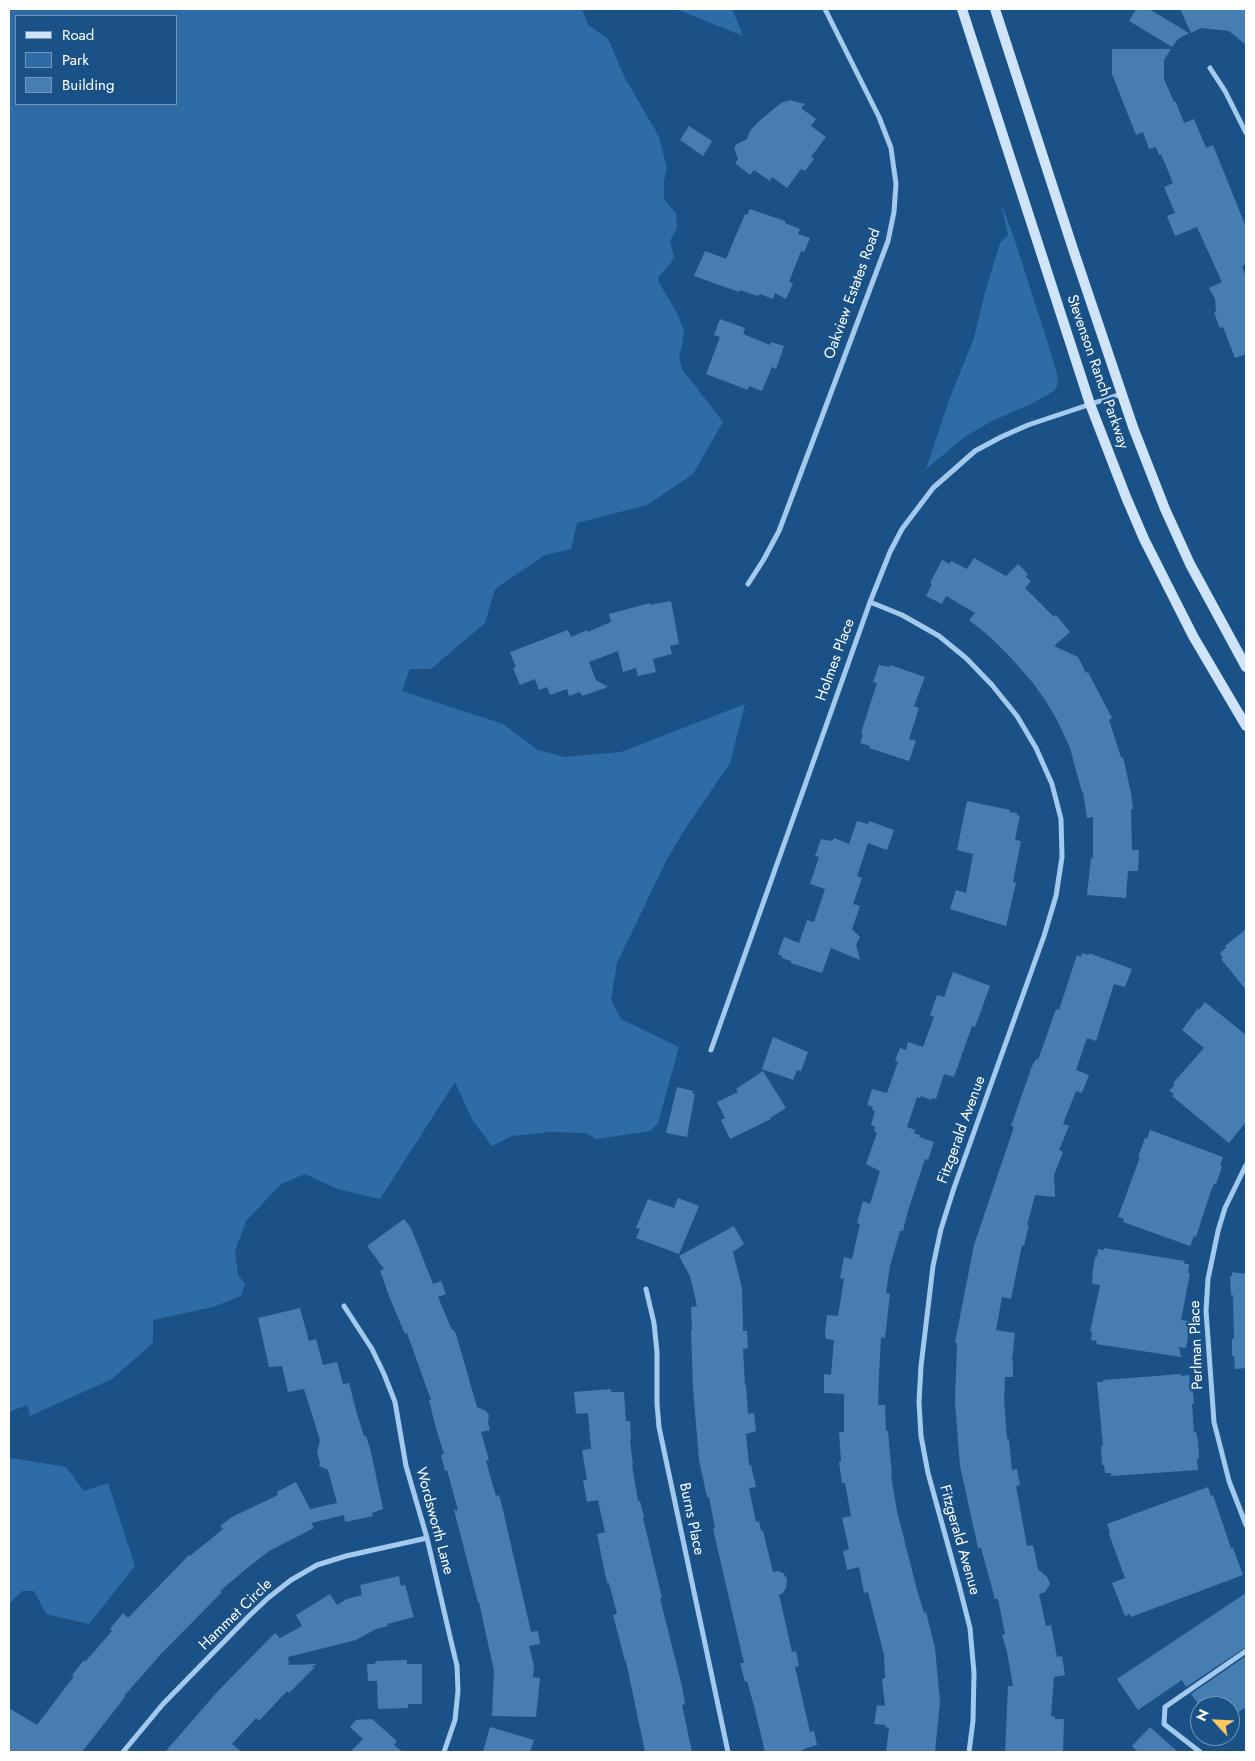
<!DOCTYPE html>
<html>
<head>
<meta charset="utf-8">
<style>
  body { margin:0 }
  #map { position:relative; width:1255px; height:1761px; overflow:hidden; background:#1a5288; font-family:Jost,sans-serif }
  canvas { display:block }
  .frame { position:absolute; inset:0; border:10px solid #fff; pointer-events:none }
  .legend { position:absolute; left:15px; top:15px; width:162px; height:90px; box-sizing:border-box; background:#1a5288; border:1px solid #7697b8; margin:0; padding:6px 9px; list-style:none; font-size:15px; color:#fff }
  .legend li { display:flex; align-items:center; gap:10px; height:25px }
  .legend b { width:25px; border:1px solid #7697b8 }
  .north { position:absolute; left:1190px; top:1696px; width:50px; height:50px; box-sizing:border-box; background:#1a5288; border:1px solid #7697b8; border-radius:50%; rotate:295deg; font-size:14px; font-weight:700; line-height:20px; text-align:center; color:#fff }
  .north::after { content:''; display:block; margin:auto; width:18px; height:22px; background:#fec65f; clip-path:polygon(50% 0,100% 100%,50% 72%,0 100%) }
</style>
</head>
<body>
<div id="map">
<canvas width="1255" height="1761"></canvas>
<div class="frame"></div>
<ul class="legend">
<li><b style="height:6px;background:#cfe4f9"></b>Road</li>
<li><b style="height:14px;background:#2d6ca6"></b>Park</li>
<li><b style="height:14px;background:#477eb2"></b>Building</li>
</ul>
<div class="north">N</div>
</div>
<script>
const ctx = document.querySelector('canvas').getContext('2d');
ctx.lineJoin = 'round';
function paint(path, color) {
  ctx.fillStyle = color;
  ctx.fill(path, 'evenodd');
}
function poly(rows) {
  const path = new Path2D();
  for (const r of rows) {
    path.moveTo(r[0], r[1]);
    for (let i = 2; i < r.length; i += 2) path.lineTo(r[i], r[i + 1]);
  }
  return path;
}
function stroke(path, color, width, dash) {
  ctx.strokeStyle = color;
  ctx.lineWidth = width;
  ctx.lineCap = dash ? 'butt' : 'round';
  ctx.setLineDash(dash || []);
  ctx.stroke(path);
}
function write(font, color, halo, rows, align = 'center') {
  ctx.font = font + ' Jost,sans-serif';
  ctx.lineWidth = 5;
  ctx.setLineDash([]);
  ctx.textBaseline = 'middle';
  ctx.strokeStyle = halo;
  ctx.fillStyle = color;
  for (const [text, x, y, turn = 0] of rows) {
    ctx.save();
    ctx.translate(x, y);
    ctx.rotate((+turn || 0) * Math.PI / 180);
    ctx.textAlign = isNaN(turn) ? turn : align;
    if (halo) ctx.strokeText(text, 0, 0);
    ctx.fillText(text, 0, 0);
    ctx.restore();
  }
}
paint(poly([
  [9,9,582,9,588,25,608,39,625,78,659,137,667,168,664,181,664,199,676,213,677,228,670,241,674,257,670,264,658,277,658,281,678,315,684,331,683,341,679,357,682,369,723,422,693,474,647,505,577,523,571,549,545,555,495,589,485,623,431,669,410,669,402,691,503,724,538,750,564,757,621,752,745,704,730,763,685,829,666,861,617,963,611,1000,621,1019,679,1047,658,1123,650,1131,596,1139,586,1133,550,1132,512,1136,492,1146,473,1121,455,1082,380,1199,338,1189,305,1174,281,1184,246,1221,235,1251,238,1275,245,1284,241,1296,213,1307,153,1320,153,1343,112,1379,30,1416,27,1405,9,1412],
  [16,16,176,16,176,104,16,104],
  [676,9,732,9,743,36],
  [1002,208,1003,208,1013,235,1046,337,1058,377,1057,386,1054,391,1033,403,992,421,966,436,926,469,949,400,974,338,984,296,1000,243,1008,235],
  [12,1458,66,1467,84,1491,108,1483,135,1566,89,1624,46,1614,34,1591,22,1591,9,1604,9,1460]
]), '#2d6ca6');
paint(poly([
  [1136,9,1149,9,1189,33,1178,39,1172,47,1129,21],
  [1180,9,1246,9,1246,45,1229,31,1201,28,1191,33],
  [1112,49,1171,49,1164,60,1164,79,1174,102,1176,102,1184,123,1194,119,1206,148,1213,145,1246,227,1246,264,1242,266,1246,278,1246,354,1235,358,1223,327,1220,328,1214,313,1216,312,1215,299,1209,288,1222,282,1197,227,1175,236,1167,216,1175,213,1164,187,1173,183,1161,154,1159,155,1156,147,1149,149,1143,132,1136,135,1112,74],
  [790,100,805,104,801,108,816,119,811,126,826,137,811,157,814,159,805,171,801,169,787,188,772,177,770,181,754,170,750,175,735,163,738,159,734,148,737,144,747,139,750,131,758,122,781,103],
  [689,126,712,141,703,156,680,140],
  [750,209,785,221,785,223,800,229,798,234,810,238,804,252,801,251,789,282,793,283,786,299,775,293,773,299,760,294,758,296,740,290,739,292,694,276,705,251,726,259,745,214,747,215],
  [720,319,745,328,743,334,770,345,771,342,784,346,776,369,772,367,762,391,749,386,748,390,706,374,720,337,714,335],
  [974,558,1006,576,1018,564,1028,574,1026,577,1031,581,1025,588,1054,617,1056,615,1070,632,1054,646,1078,657,1086,673,1088,672,1112,718,1109,720,1121,757,1123,757,1131,793,1133,809,1131,809,1132,850,1139,850,1138,871,1128,871,1126,898,1087,895,1091,858,1093,858,1093,817,1087,818,1083,792,1082,792,1070,748,1056,718,1047,703,1033,683,1012,659,989,636,969,620,975,613,946,596,942,604,926,596,932,584,930,583,942,560,950,564,951,561,967,569],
  [671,601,679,644,670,646,672,654,653,659,656,672,638,676,636,668,623,672,618,651,589,662,596,680,608,687,582,696,580,692,569,696,567,689,550,695,547,687,539,690,535,679,520,685,513,668,516,667,510,652,568,630,571,637,587,630,588,632,611,622,609,614,650,603,650,605],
  [879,665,889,667,890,665,925,677,914,706,919,708,909,739,916,741,909,761,869,748,870,746,860,743,863,734,861,733,877,683,873,682],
  [967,801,1010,810,1009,812,1017,813,1017,815,1020,816,1015,840,1021,841,1013,882,1016,883,1006,926,950,909,956,890,966,893,973,854,957,850],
  [857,821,868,824,869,821,894,830,887,850,868,843,857,876,862,878,853,904,860,906,852,929,860,937,856,945,860,960,831,948,822,973,791,963,791,961,782,958,782,956,778,954,784,937,799,943,807,920,814,922,825,889,810,884,819,857,815,856,821,839,832,841,834,838,849,844],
  [1246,929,1246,990,1221,959,1223,958,1220,953,1226,948,1225,946],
  [1082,953,1089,955,1089,953,1132,969,1125,987,1114,984,1096,1041,1087,1038,1076,1070,1089,1075,1082,1093,1076,1091,1063,1124,1069,1126,1059,1150,1063,1152,1054,1175,1055,1197,1035,1195,1027,1225,1029,1225,1024,1246,1022,1245,1011,1299,1002,1297,996,1330,1015,1333,1012,1361,1013,1361,1013,1377,1005,1377,1004,1399,1007,1439,1009,1439,1012,1470,1017,1469,1020,1485,1016,1486,1027,1546,1033,1545,1038,1569,1047,1577,1050,1584,1045,1592,1039,1594,1046,1626,1051,1625,1057,1657,1062,1656,1065,1675,1054,1677,1051,1716,1055,1717,1055,1719,1064,1719,1063,1752,1005,1752,1008,1686,1013,1686,1007,1652,1002,1635,1005,1634,998,1599,995,1599,981,1548,978,1548,960,1466,955,1403,957,1343,955,1342,974,1245,1014,1127,1011,1126,1032,1066,1036,1059,1038,1060,1056,1009,1059,1010,1077,955,1081,957],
  [953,972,990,986,975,1027,972,1026,954,1077,944,1074,936,1099,932,1098,931,1100,921,1096,920,1098,917,1097,907,1127,915,1130,914,1133,920,1135,919,1137,934,1142,928,1160,925,1159,907,1214,903,1231,900,1231,890,1266,886,1293,890,1294,885,1338,881,1337,879,1375,878,1405,885,1405,886,1431,888,1431,892,1476,891,1476,897,1511,917,1590,924,1613,926,1612,935,1648,940,1701,935,1752,886,1752,889,1728,885,1727,886,1725,874,1724,877,1705,885,1706,882,1679,885,1678,884,1655,868,1592,864,1593,859,1567,847,1570,843,1551,849,1549,842,1518,851,1516,845,1483,842,1483,839,1462,841,1461,839,1432,844,1432,844,1394,824,1393,824,1374,831,1375,834,1340,826,1339,825,1334,827,1315,838,1316,844,1279,840,1278,844,1257,852,1259,860,1224,857,1223,863,1201,870,1204,880,1171,866,1164,877,1133,874,1131,875,1127,871,1125,875,1111,872,1110,873,1107,867,1105,872,1089,887,1093,898,1062,895,1060,900,1048,906,1050,908,1042,923,1047,934,1017,930,1015,937,995,944,997],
  [1205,1002,1246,1035,1246,1122,1229,1143,1172,1096,1174,1094,1169,1091,1175,1084,1173,1083,1204,1048,1182,1030,1198,1008,1199,1010],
  [773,1037,808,1052,801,1071,797,1070,793,1080,762,1069],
  [763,1071,786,1108,770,1118,771,1119,730,1139,721,1120,725,1118,717,1102,738,1092,736,1089],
  [677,1087,693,1091,693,1094,695,1094,687,1137,666,1133],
  [1150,1130,1223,1157,1220,1166,1222,1167,1216,1184,1214,1184,1211,1191,1196,1237,1194,1236,1190,1246,1123,1222,1124,1219,1118,1217,1140,1157,1138,1157,1145,1138,1147,1139],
  [678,1198,699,1206,679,1254,636,1238,640,1229,636,1228,648,1199,674,1208],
  [404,1219,411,1228,433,1284,441,1281,446,1294,438,1297,452,1330,453,1329,456,1334,477,1407,486,1411,489,1415,488,1422,490,1430,481,1432,489,1460,486,1461,496,1496,499,1495,503,1510,531,1632,538,1631,540,1644,529,1646,534,1666,533,1677,540,1678,536,1717,492,1716,494,1671,479,1602,478,1602,454,1510,458,1510,447,1470,445,1471,441,1455,444,1454,435,1425,429,1400,431,1400,407,1333,405,1334,389,1296,380,1270,384,1269,367,1246],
  [734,1226,744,1244,733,1252,742,1288,743,1331,747,1331,748,1348,743,1349,745,1385,746,1385,748,1414,754,1413,756,1431,746,1434,749,1465,751,1465,756,1487,749,1488,756,1522,759,1521,761,1531,763,1531,773,1572,778,1571,783,1573,787,1579,786,1588,782,1594,779,1594,792,1652,796,1651,799,1666,795,1667,810,1732,814,1731,817,1745,807,1748,802,1750,802,1752,765,1752,754,1706,747,1681,745,1682,740,1663,744,1663,713,1529,715,1528,709,1497,707,1497,699,1460,693,1388,691,1330,692,1330,691,1307,697,1306,690,1276,679,1256],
  [1104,1248,1185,1261,1184,1264,1189,1264,1188,1273,1190,1273,1181,1320,1189,1321,1189,1329,1186,1348,1179,1347,1181,1357,1096,1344,1097,1341,1091,1340,1092,1332,1090,1332,1100,1285,1092,1284,1093,1276,1092,1276,1095,1257,1097,1257,1098,1249,1104,1250],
  [1232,1272,1246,1274,1246,1368,1235,1369,1234,1356,1232,1356,1232,1339,1234,1339,1233,1295,1231,1295,1230,1276,1232,1276],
  [300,1308,309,1341,316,1339,323,1365,337,1362,343,1384,349,1383,357,1414,364,1436,366,1436,371,1452,383,1509,372,1513,373,1516,345,1522,344,1515,311,1523,314,1528,269,1551,246,1569,220,1591,222,1592,161,1654,124,1696,125,1697,82,1752,9,1752,9,1708,37,1725,74,1676,72,1675,84,1660,85,1662,112,1631,110,1629,123,1613,128,1618,189,1555,190,1556,223,1529,220,1526,232,1517,278,1495,277,1492,296,1482,310,1509,337,1503,328,1470,319,1466,320,1462,317,1453,320,1440,304,1389,288,1392,282,1366,269,1367,258,1318],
  [1181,1374,1181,1376,1189,1375,1190,1385,1192,1385,1194,1403,1192,1404,1194,1432,1196,1432,1198,1440,1199,1458,1197,1459,1198,1470,1111,1476,1111,1473,1105,1473,1104,1465,1102,1465,1101,1446,1103,1446,1097,1382,1103,1382,1103,1380],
  [611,1389,611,1392,624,1392,626,1421,630,1421,631,1438,630,1440,633,1465,632,1465,638,1501,640,1501,644,1517,643,1518,662,1598,660,1598,682,1686,685,1704,682,1705,692,1752,645,1752,626,1661,625,1661,613,1615,617,1614,609,1583,607,1583,597,1534,605,1532,598,1500,587,1502,583,1480,587,1480,582,1450,591,1449,588,1413,576,1414,574,1392],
  [1208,1487,1211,1496,1213,1495,1231,1548,1233,1548,1243,1575,1131,1617,1130,1614,1125,1616,1112,1583,1125,1578,1109,1534,1110,1533,1107,1524],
  [399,1576,401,1586,405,1585,414,1617,387,1624,388,1626,376,1629,356,1640,288,1657,289,1665,317,1664,311,1667,315,1667,289,1693,287,1691,259,1721,256,1718,232,1744,242,1752,165,1752,218,1691,275,1633,280,1638,302,1626,296,1615,330,1594,337,1605,347,1599,362,1595,360,1585],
  [1246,1593,1246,1647,1186,1687,1182,1680,1138,1710,1117,1679],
  [1246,1656,1246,1707,1230,1718,1230,1706,1200,1706,1191,1694],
  [407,1660,407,1664,422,1664,422,1704,408,1704,408,1708,378,1709,377,1681,368,1681,367,1664,374,1664,377,1661],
  [372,1719,397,1741,394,1745,403,1752,350,1752,363,1739,350,1727,356,1720],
  [490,1727,534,1740,530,1752,483,1752],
  [1150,1727,1178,1752,1138,1752,1132,1746]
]), '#477eb2');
stroke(poly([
  [1210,68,1225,91,1246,133],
  [748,584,764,559,779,531,888,241,894,212,896,184,891,148,879,117,825,9],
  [870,602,902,615,939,636,966,658,992,685,1017,716,1036,748,1052,784,1061,819,1062,857,1056,896,1044,936,954,1188,941,1229,933,1266,921,1366,919,1402,921,1436,928,1473,959,1585,970,1628,974,1673,973,1721,969,1752],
  [711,1050,870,602,890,552,902,529,933,488,975,451,1001,437,1028,425,1121,394],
  [1246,1165,1225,1208,1218,1231,1208,1279,1206,1311,1214,1422,1229,1481,1246,1525],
  [646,1289,654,1323,657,1352,657,1403,659,1427,728,1752],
  [344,1306,372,1349,384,1374,395,1402,406,1466,427,1538,451,1641,457,1666,458,1691,455,1720,444,1752],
  [123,1752,163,1704,249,1616,268,1598,291,1580,317,1565,346,1556,427,1538],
  [1200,1752,1164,1724,1165,1707,1246,1651]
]), '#a3c9ec', 5);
stroke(poly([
  [962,9,1090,404,1126,497,1144,539,1193,636,1246,726],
  [995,9,1073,249,1133,427,1165,509,1190,564,1246,667]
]), '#cfe4f9', 10);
write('15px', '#fff', '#1a5288', [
  ["Oakview Estates Road",853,294,-70],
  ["Stevenson Ranch Parkway",1097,372,71],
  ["Holmes Place",836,660,-70],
  ["Fitzgerald Avenue",962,1130,-70],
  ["Perlman Place",1197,1345,-92],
  ["Burns Place",691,1519,78],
  ["Wordsworth Lane",434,1521,75],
  ["Fitzgerald Avenue",959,1540,74],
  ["Hammet Circle",236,1615,-44]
]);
</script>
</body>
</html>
